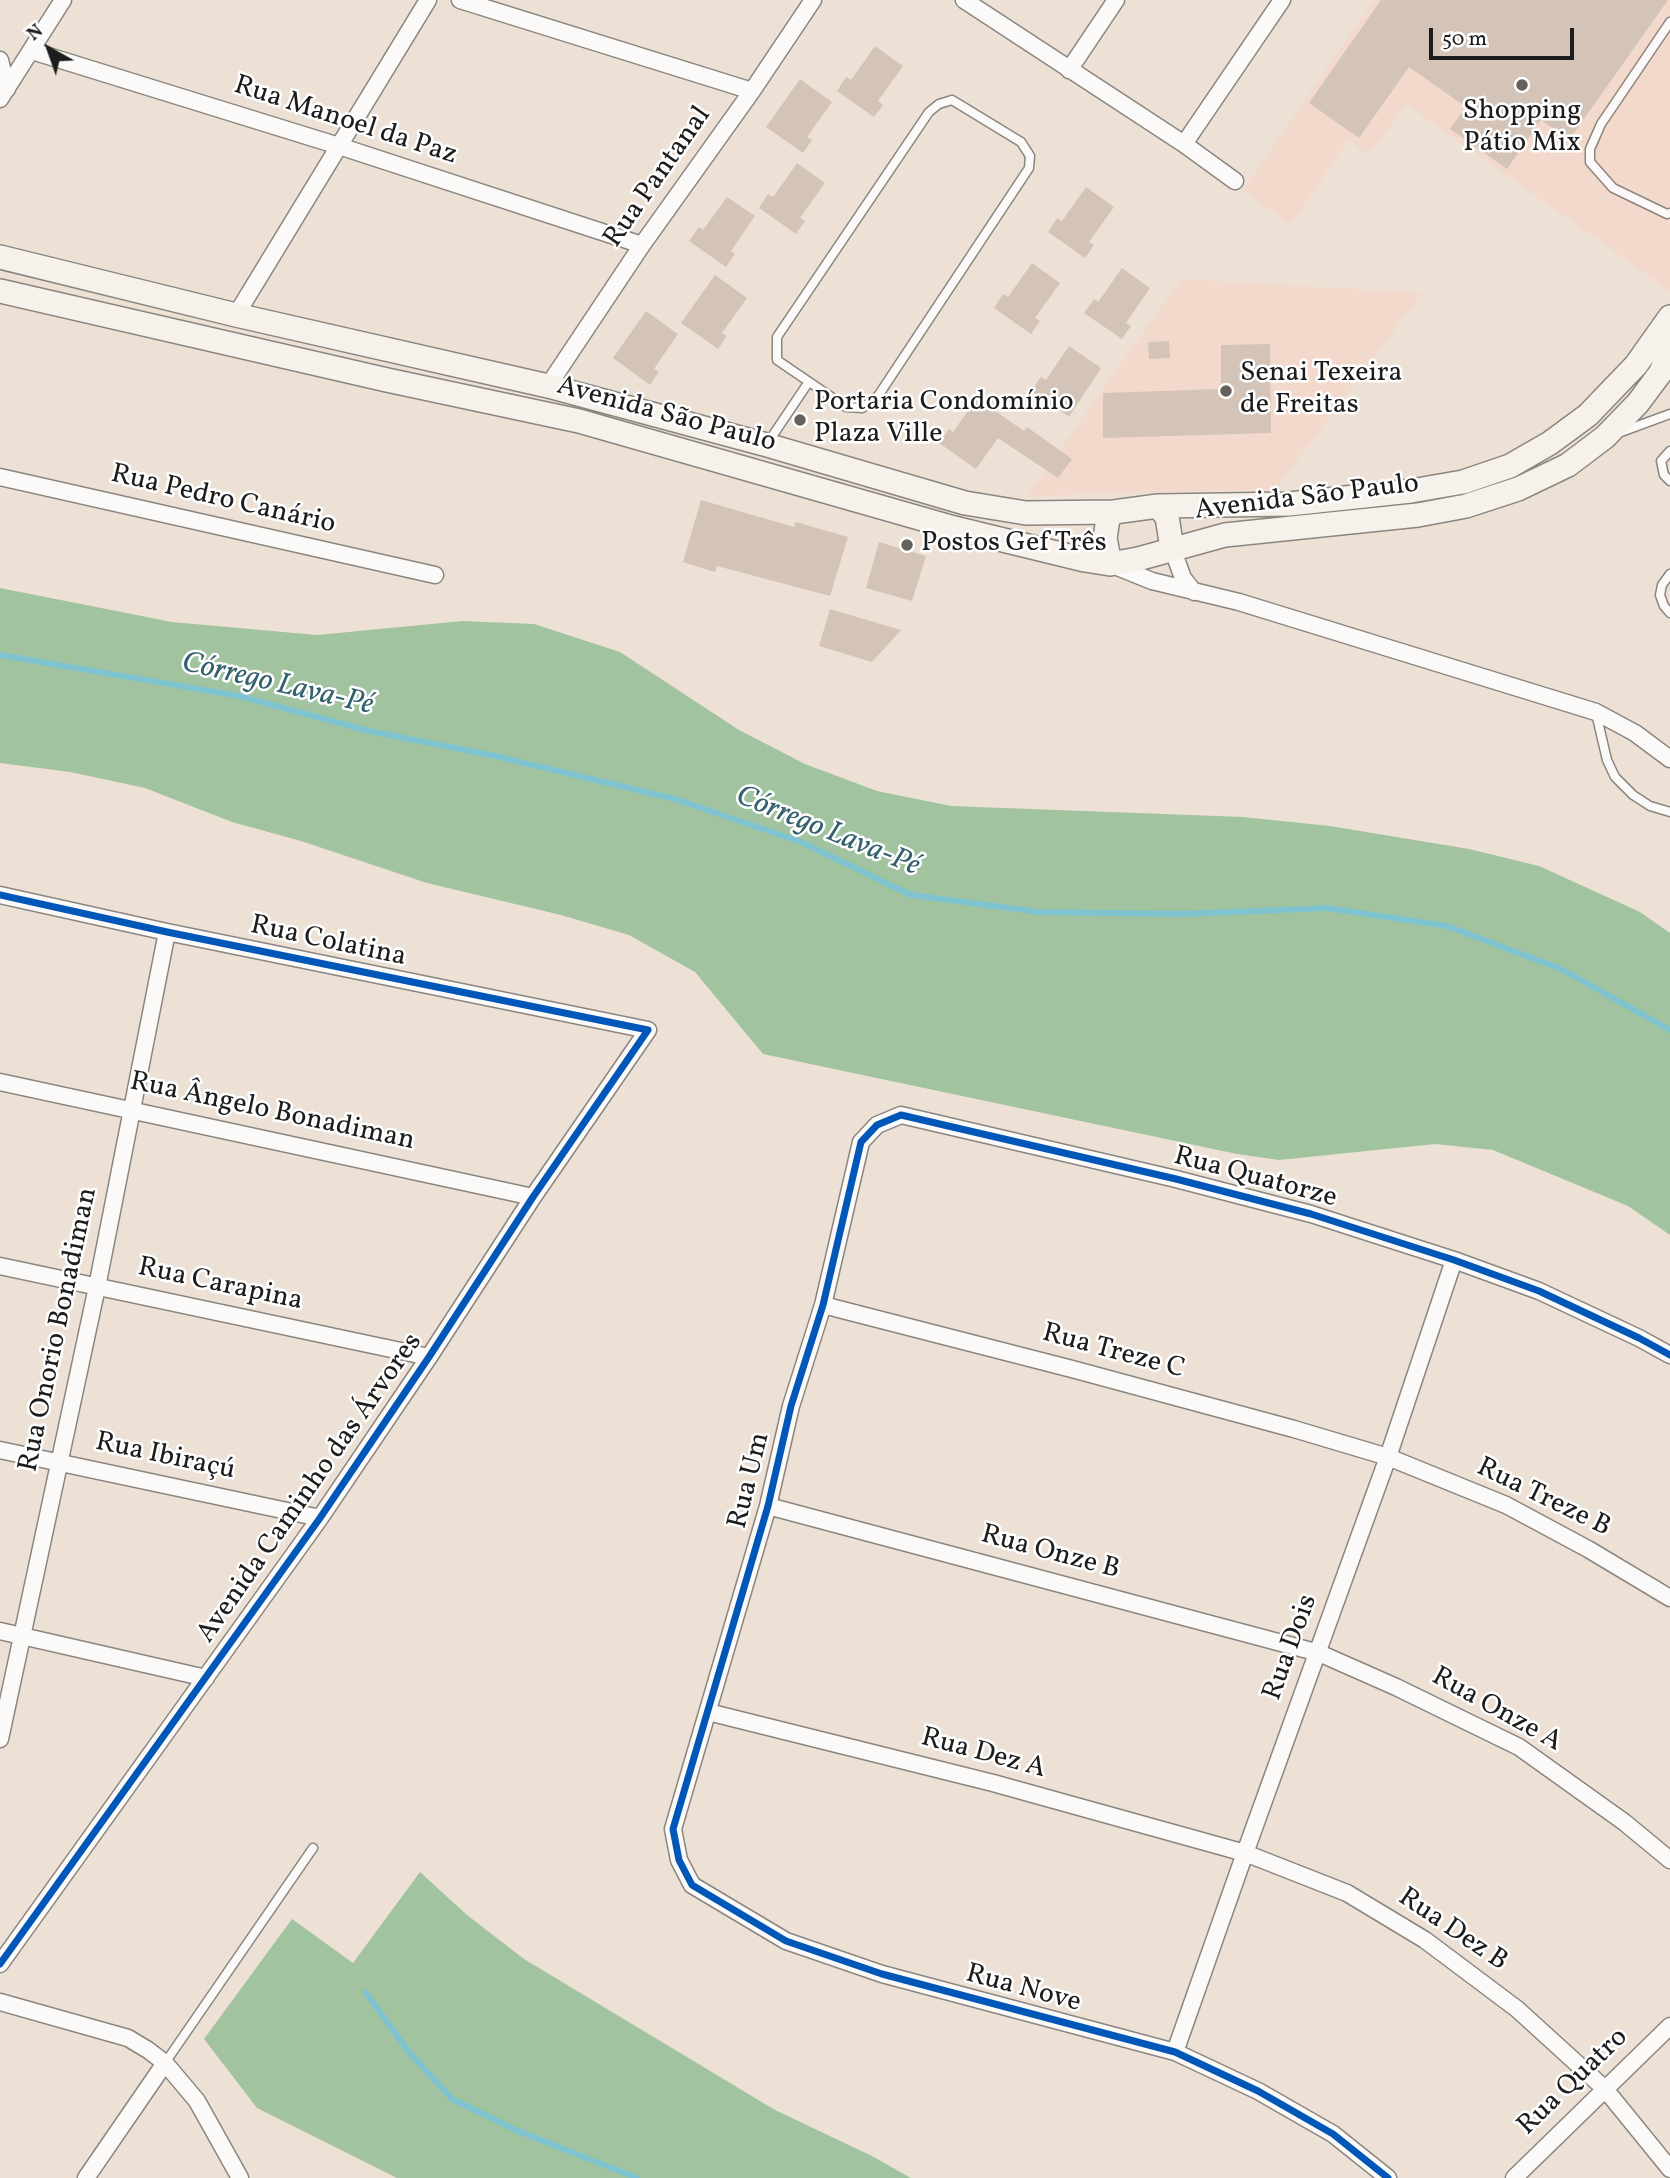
<!DOCTYPE html>
<html>
<head>
<meta charset="utf-8">
<style>
  body { margin:0 }
  #map { position:relative; width:1670px; height:2178px; overflow:hidden; background:#ede1d5; font-family:Vollkorn,serif }
  canvas { display:block }
  .north { position:absolute; left:14px; top:14px; width:70px; height:70px; -webkit-text-stroke:5px #fff; paint-order:stroke; rotate:320deg; font-size:19px; font-weight:700; line-height:28px; text-align:center; color:#1c1c1c }
  .north::after { content:''; display:block; margin:auto; width:24px; height:32px; background:#1c1c1c; clip-path:polygon(50% 0,100% 100%,50% 72%,0 100%) }
  .scale { position:absolute; left:1429px; top:28px; width:145px; height:32px; box-sizing:border-box; border:4px solid #1c1c1c; border-top:0; padding-left:9px; font-size:21px; line-height:24px; white-space:nowrap; color:#1c1c1c; -webkit-text-stroke:5px #fff; paint-order:stroke }
</style>
</head>
<body>
<div id="map">
<canvas width="1670" height="2178"></canvas>
<div class="north">N</div>
<div class="scale">50 m</div>
</div>
<script>
const ctx = document.querySelector('canvas').getContext('2d');
ctx.lineJoin = 'round';
function paint(path, color) {
  ctx.fillStyle = color;
  ctx.fill(path, 'evenodd');
}
function poly(rows) {
  const path = new Path2D();
  for (const r of rows) {
    path.moveTo(r[0], r[1]);
    for (let i = 2; i < r.length; i += 2) path.lineTo(r[i], r[i + 1]);
  }
  return path;
}
function stroke(path, color, width, dash) {
  ctx.strokeStyle = color;
  ctx.lineWidth = width;
  ctx.lineCap = dash ? 'butt' : 'round';
  ctx.setLineDash(dash || []);
  ctx.stroke(path);
}
function write(font, color, halo, rows, align = 'center') {
  ctx.font = font + ' Vollkorn,serif';
  ctx.lineWidth = 5;
  ctx.setLineDash([]);
  ctx.textBaseline = 'middle';
  ctx.strokeStyle = halo;
  ctx.fillStyle = color;
  for (const [text, x, y, turn = 0] of rows) {
    ctx.save();
    ctx.translate(x, y);
    ctx.rotate((+turn || 0) * Math.PI / 180);
    ctx.textAlign = isNaN(turn) ? turn : align;
    if (halo) ctx.strokeText(text, 0, 0);
    ctx.fillText(text, 0, 0);
    ctx.restore();
  }
}
paint(poly([
  [1374,0,1670,0,1670,291,1407,105,1368,155,1349,140,1291,224,1242,191],
  [1181,279,1422,293,1276,489,1027,496]
]), '#f2d9cb');
paint(poly([
  [0,588,172,622,317,635,463,621,534,624,620,652,739,730,805,764,877,791,951,806,1243,817,1330,826,1469,849,1539,866,1640,912,1670,933,1670,1235,1628,1206,1493,1150,1435,1144,1279,1160,1237,1154,763,1054,695,972,629,935,561,915,427,883,301,841,232,822,145,788,70,772,0,763],
  [420,1872,467,1915,524,1959,775,2110,872,2156,911,2178,397,2178,257,2108,204,2039,292,1919,353,1963]
]), '#a2c39f');
stroke(poly([
  [0,655,239,696,369,731,495,756,675,799,801,842,911,895,1039,912,1183,914,1327,908,1447,926,1561,969,1670,1030],
  [366,1993,408,2051,452,2099,518,2131,637,2178]
]), '#7ec3cf', 6);
paint(poly([
  [1381,0,1668,0,1569,140,1541,120,1507,169,1450,129,1466,107,1409,67,1359,138,1309,103],
  [875,46,903,66,878,101,883,105,874,117,837,91,846,77,851,80],
  [800,79,832,102,807,137,812,140,803,153,766,127],
  [797,163,825,183,800,218,805,221,796,234,759,208,768,194,773,197],
  [1086,187,1114,207,1089,242,1094,245,1085,258,1048,232,1057,218,1062,221],
  [727,197,755,216,731,251,735,254,726,267,689,241,699,227,703,230],
  [1032,263,1060,283,1035,318,1040,321,1031,334,994,308,1003,294,1008,297],
  [1122,268,1150,288,1126,323,1131,326,1122,339,1084,313,1094,299,1098,302],
  [715,275,747,298,722,333,727,336,718,349,681,323],
  [646,311,678,334,654,369,659,372,650,385,613,358],
  [1169,341,1170,358,1149,359,1148,342],
  [1270,344,1271,433,1103,438,1103,393,1221,389,1221,345],
  [1069,346,1101,368,1069,417,1031,391,1041,377,1046,380],
  [977,398,1024,431,1027,427,1072,459,1058,478,998,438,976,469,939,443,949,429,953,432],
  [701,500,794,527,796,522,848,537,830,596,717,566,715,572,683,562],
  [879,542,926,556,912,601,866,588],
  [830,609,901,630,872,662,819,646]
]), '#d4c4b8');
const lane = poly([
  [1670,22,1601,124,1590,149,1590,162,1613,188,1667,214,1670,213],
  [952,100,1021,142,1030,156,1029,168,878,396,862,408,846,407,777,360,777,337,929,112,939,104,952,100],
  [1621,432,1670,414],
  [767,444,808,383],
  [1670,451,1661,461,1664,475,1670,481],
  [1670,574,1662,585,1660,595,1664,606,1670,613],
  [1596,713,1607,760,1615,777,1633,795,1650,806,1670,812],
  [165,2063,313,1848]
]);
const street = poly([
  [460,0,752,91],
  [964,0,1184,144,1235,181],
  [32,51,339,146,642,245],
  [0,60,7,89],
  [1069,70,1116,0],
  [0,99,63,0],
  [1184,144,1282,0],
  [236,315,428,0],
  [548,386,642,245,752,91,813,0],
  [0,477,435,575],
  [1172,548,1183,578,1194,592],
  [1110,564,1152,581,1239,602,1596,712,1635,733,1670,759],
  [0,895,167,932,648,1030,533,1197,429,1357,320,1518,0,1964],
  [0,1082,533,1197],
  [0,1266,429,1357],
  [823,1305,1072,1369,1294,1429,1388,1457,1506,1505,1588,1549,1670,1598],
  [0,1450,320,1518],
  [768,1506,1319,1653,1396,1687,1519,1747,1624,1822,1670,1860],
  [0,1631,206,1678],
  [708,1712,993,1783,1245,1853,1347,1893,1425,1940,1517,2009,1605,2089,1670,2169],
  [0,1739,97,1287,167,932],
  [0,2002,128,2038,148,2050,165,2063,197,2101,240,2178],
  [1175,2052,1245,1853,1388,1457,1454,1260],
  [86,2178,165,2063],
  [1388,2178,1333,2134,1258,2091,1175,2052,882,1974,786,1941,692,1885,679,1860,673,1829,768,1506,791,1406,823,1305,861,1142,877,1125,901,1115,1176,1179,1311,1214,1454,1260,1539,1291,1639,1338,1670,1355],
  [1514,2178,1670,2026]
]);
const secondary = poly([
  [0,257,236,315,548,386,767,445,965,503,1026,513,1114,512,1158,506,1289,504,1411,491,1463,482,1510,466,1550,443,1588,415,1636,365,1670,317],
  [0,291,387,380,579,421,954,528,1085,560,1110,564,1138,559,1225,535,1418,515,1466,506,1518,489,1568,465,1605,437,1638,403,1661,372,1670,348],
  [1158,506,1167,517,1172,548],
  [1110,564,1105,538,1108,519,1114,512]
]);
stroke(lane, '#8b857f', 11);
stroke(street, '#8b857f', 19);
stroke(secondary, '#8b857f', 26);
stroke(lane, '#fcfaf9', 8);
stroke(street, '#fcfaf9', 16);
stroke(secondary, '#f6f1eb', 23);
stroke(poly([
  [0,895,167,932,648,1030,533,1197,429,1357,320,1518,0,1964],
  [1388,2178,1333,2134,1258,2091,1175,2052,882,1974,786,1941,692,1885,679,1860,673,1829,768,1506,791,1406,823,1305,861,1142,877,1125,901,1115,1176,1179,1311,1214,1454,1260,1539,1291,1639,1338,1670,1355]
]), '#0057b8', 7);
for (const [x, y, r, color] of [
  [1522,85,7,"#65615d"],
  [1226,391,7,"#65615d"],
  [800,420,7,"#65615d"],
  [907,545,7,"#65615d"]
]) {
  const dot = new Path2D();
  dot.arc(x, y, r, 0, 2 * Math.PI);
  ctx.fillStyle = color;
  ctx.fill(dot);
  stroke(dot, '#fff', 2.5);
}
write('28px', '#1c1c1c', '#fff', [
  ["Shopping",1522,113,"center"],
  ["Pátio Mix",1522,145,"center"],
  ["Senai Texeira",1240,375],
  ["de Freitas",1240,407],
  ["Portaria Condomínio",814,404],
  ["Plaza Ville",814,436],
  ["Postos Gef Três",921,545]
], 'left');
write('28px', '#1c1c1c', '#fff', [
  ["Rua Manoel da Paz",345,122,18],
  ["Rua Pantanal",659,178,-55],
  ["Avenida São Paulo",666,416,15],
  ["Avenida São Paulo",1307,499,-7],
  ["Rua Pedro Canário",223,501,13],
  ["Rua Colatina",328,943,12],
  ["Rua Ângelo Bonadiman",272,1113,12],
  ["Rua Quatorze",1255,1179,15],
  ["Rua Carapina",220,1286,12],
  ["Rua Onorio Bonadiman",60,1330,-78],
  ["Rua Treze C",1113,1353,15],
  ["Rua Ibiraçú",165,1458,12],
  ["Rua Um",751,1481,-76],
  ["Avenida Caminho das Árvores",311,1489,-55],
  ["Rua Treze B",1543,1499,26],
  ["Rua Onze B",1050,1554,15],
  ["Rua Dois",1292,1648,-70],
  ["Rua Onze A",1496,1711,29],
  ["Rua Dez A",983,1755,15],
  ["Rua Dez B",1452,1931,34],
  ["Rua Nove",1023,1990,15],
  ["Rua Quatro",1574,2083,-44]
]);
write('italic 30px', '#33616c', '#fff', [
  ["Córrego Lava-Pé",277,686,13],
  ["Córrego Lava-Pé",827,833,22]
]);
</script>
</body>
</html>
